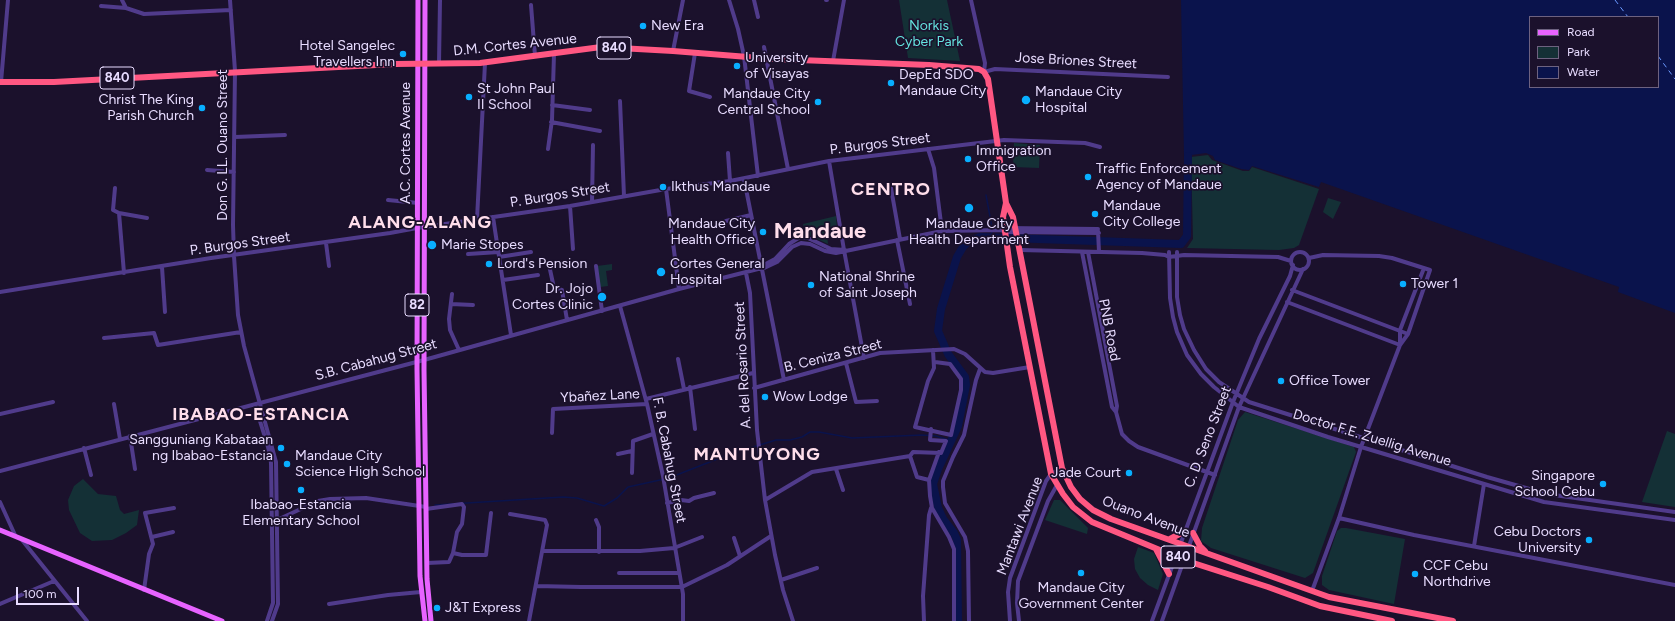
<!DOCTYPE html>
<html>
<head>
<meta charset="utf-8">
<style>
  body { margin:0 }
  #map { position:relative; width:1675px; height:621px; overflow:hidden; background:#1b112c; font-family:Figtree,sans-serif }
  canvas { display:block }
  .legend { position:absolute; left:1529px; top:16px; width:130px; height:72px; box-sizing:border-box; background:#1b112c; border:1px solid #6d6280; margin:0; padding:5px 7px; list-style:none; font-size:12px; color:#e8dcff }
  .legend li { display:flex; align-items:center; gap:8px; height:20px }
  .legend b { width:20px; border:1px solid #6d6280 }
  .scale { position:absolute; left:16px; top:587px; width:63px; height:18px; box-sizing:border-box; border:2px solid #e8dcff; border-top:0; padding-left:5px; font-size:12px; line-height:14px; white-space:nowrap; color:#e8dcff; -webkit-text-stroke:3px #1b112c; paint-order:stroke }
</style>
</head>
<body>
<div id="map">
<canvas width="1675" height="621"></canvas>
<ul class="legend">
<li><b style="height:5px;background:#e763ff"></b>Road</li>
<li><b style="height:11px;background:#143036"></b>Park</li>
<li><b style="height:11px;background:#0a134c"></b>Water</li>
</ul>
<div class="scale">100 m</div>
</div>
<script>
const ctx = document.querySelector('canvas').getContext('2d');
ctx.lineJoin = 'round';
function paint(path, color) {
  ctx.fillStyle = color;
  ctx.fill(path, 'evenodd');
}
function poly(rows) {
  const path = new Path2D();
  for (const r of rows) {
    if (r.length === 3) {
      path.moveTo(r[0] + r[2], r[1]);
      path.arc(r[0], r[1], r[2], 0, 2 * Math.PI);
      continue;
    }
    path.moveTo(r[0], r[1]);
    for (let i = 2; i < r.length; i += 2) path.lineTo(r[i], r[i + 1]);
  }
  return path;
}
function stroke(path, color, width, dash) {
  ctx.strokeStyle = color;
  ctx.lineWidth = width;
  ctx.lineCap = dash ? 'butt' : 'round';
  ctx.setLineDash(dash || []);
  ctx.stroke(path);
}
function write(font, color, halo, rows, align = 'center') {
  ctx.font = font + ' Figtree,sans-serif';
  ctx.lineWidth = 3.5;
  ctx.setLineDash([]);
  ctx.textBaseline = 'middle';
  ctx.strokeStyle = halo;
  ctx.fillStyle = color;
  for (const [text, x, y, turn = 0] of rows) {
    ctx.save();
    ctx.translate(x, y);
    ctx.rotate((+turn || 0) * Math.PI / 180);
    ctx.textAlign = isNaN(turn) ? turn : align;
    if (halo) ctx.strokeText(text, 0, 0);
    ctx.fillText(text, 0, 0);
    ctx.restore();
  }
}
paint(poly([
  [899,0,947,0,960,61,908,58],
  [1014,143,1040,145,1039,168,1013,167],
  [1208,155,1212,160,1243,171,1249,171,1252,167,1319,189,1299,245,1294,248,1279,250,1187,248,1193,239,1191,157],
  [1328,198,1341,202,1333,219,1323,212],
  [836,216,837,228,830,230,827,235,828,244,809,235,805,231,803,224],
  [612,264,612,270,606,271,608,286,600,287,597,266],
  [1245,412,1354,447,1356,452,1313,573,1305,578,1211,548,1201,541,1202,528,1238,420],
  [1667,431,1675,434,1675,507,1642,502],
  [83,479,98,494,116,496,120,510,124,514,139,510,137,525,126,533,112,540,92,541,80,533,69,510,68,500,74,486],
  [1054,500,1060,500,1088,528,1087,534,1045,520],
  [1341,528,1346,528,1405,539,1394,604,1329,590,1322,585,1322,576,1337,531],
  [1138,547,1154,553,1163,574,1158,590,1148,585,1140,578,1135,569,1134,559]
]), '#143036');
paint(poly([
  [1181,0,1675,0,1675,313,1618,292,1619,287,1321,182,1319,187,1252,166,1249,170,1241,169,1215,160,1213,156,1206,153,1184,156],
  [1530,17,1658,17,1658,87,1530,87]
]), '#0a134c');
stroke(poly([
  [986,195,991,222,992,237],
  [435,505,563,497,577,498,604,506,617,498,628,487,669,478,730,454,776,440,790,440,802,437,810,432,819,432,852,438,922,435,936,436,952,441]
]), '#0a134c', 1.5);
stroke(poly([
  [958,621,957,540,954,533,943,519,938,508,933,484,938,469,958,426,966,385,965,377,948,354,938,331,941,309,957,257,963,247,969,241,980,237,1181,244,1187,236,1188,156]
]), '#0a134c', 8);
stroke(poly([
  [1615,0,1628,17],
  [1658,56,1675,79]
]), '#6a99ff', 1, [5, 4]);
stroke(poly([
  [122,0,126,8,144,14,231,10],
  [230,0,235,71,233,225,234,256,238,315,244,346,276,462,278,604,272,621],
  [729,0,738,29,744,56,758,176],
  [754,0,758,17],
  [826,0,827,0],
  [971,0,985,63,984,72],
  [531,5,535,56],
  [101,6,126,8],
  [764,47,788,169],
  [673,51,683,0],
  [695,53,689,91,710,97],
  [833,61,844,0],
  [439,64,440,0],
  [984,72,995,69,1168,77],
  [1,82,8,0],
  [620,101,624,196],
  [552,105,590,110],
  [551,122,600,131],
  [235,137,285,135],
  [548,149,552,120,554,54],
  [928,149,934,168,942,231],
  [728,153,730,181],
  [829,161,844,250,864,358],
  [207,170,234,172],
  [744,179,784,380],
  [115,188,113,210,119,213],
  [891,188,900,239],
  [666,189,679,289],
  [388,200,418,203],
  [592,202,593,145],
  [570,206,573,249],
  [493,217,511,335],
  [477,219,485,63],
  [726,221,751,215],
  [1004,228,1098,229],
  [1098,231,1099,252],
  [897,240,910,304],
  [326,243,329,266],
  [1020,250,1142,253,1165,255,1169,257,1184,255,1278,257,1291,261],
  [1082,252,1112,407,1116,412],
  [1088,252,1117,406,1116,412,1122,434,1129,441,1138,447,1215,475],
  [1169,252,1170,298,1173,317,1177,332,1187,355,1201,374,1214,387,1239,407,1328,437,1544,502,1675,520],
  [1177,252,1177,297,1180,315,1184,329,1194,350,1206,369,1219,382,1249,402,1487,477,1547,494,1675,512],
  [1300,261,9],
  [468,254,499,252],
  [499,257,531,252],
  [1309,258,1323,255,1379,256,1392,258,1430,270,1408,334,1400,345,1361,447,1339,518,1312,591],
  [549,265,554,288,562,290,567,320],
  [596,266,602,311],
  [162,267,165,312],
  [760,267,775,259,789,244,800,237,808,238,831,249,845,250],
  [124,273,119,213,147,218],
  [746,273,750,293,757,430,765,500,775,555,783,590,793,621],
  [503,280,538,275],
  [1292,290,1408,334],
  [0,292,211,258,390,233,417,228,570,206,666,189,730,181,829,161,1004,140,1085,143,1100,147],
  [452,294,449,319,450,330,459,350],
  [1287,302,1400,345],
  [451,304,473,305],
  [620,306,647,404,663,476,683,594,683,621],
  [104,338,154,333,158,345,241,332],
  [1400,345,1400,330,1424,268],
  [933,350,934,368,928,381,915,427,951,435,961,390,961,379,950,364,935,362],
  [678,359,684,389],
  [846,363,856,402,877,401],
  [690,387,695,429],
  [754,388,880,353,954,349,965,354,985,372,993,373,1030,367],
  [646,399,753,373],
  [114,404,120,439],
  [255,405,268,447,271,463,273,603,267,621],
  [0,414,53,402],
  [552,433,553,409,647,404],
  [130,436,135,469],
  [84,448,91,475],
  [939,452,929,480,930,496,932,508,949,537,954,549,954,621],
  [618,454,632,451],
  [910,456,917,477,929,480],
  [836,469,843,490],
  [0,471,424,360,679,289,758,269,762,269,777,262,792,247,801,243,810,244,825,251,836,253,942,231,1001,230,1005,232,1099,233],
  [632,473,633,441,653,434],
  [765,500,812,472,910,456,913,452,941,453,946,441,930,440,931,429],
  [0,502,15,535],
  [667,503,681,500,689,501,694,498,714,493],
  [426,509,462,504,464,507,462,524,457,532,453,553,449,562,427,563],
  [510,514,545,520,547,525,529,621],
  [1339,518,1414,535,1675,585],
  [277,520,318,501,330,499,366,498,426,507],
  [596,520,599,527,599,552],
  [152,537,173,532],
  [734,538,740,556],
  [22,540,87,621],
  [1474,546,1484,484],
  [543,551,640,551,674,548,702,537],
  [453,553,462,555,486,555,491,513],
  [619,573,679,573],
  [781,580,817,568],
  [536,586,581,587,682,587,727,565,771,536],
  [144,590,149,554,153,544,145,513,174,508],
  [0,604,54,581],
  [329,604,388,595,421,592],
  [924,621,923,596,929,515,931,508],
  [969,621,968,551,965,537,945,503,943,487,943,481,953,457,964,435,976,380,980,369],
  [1010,621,1008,592,1010,578,1046,481,1051,474,1062,468],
  [1019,621,1017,603,1018,581,1048,501,1057,485],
  [1152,621,1233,402,1259,339,1290,276,1293,265],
  [1162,621,1239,407,1303,269]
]), '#503b8b', 4);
stroke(poly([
  [418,0,417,369,420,576,425,621],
  [425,0,424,370,427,579,431,621],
  [0,530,222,621]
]), '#e763ff', 5);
stroke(poly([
  [0,82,54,82,395,64,480,63,601,47,673,51,773,59,929,65,979,69,984,72,988,79,1006,203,1013,217,1062,468,1071,487,1080,499,1093,510,1111,519,1329,597,1453,621],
  [1006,203,1003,217,1010,267,1051,474,1063,494,1073,507,1092,522,1184,560,1268,587,1320,606,1392,621],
  [1193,533,1200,546,1205,551],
  [1170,539,1185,531],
  [1156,549,1169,574]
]), '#ff5782', 6);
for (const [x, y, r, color] of [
  [643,26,4,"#08afff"],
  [403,54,4,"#08afff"],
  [737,66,4,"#08afff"],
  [891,83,4,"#08afff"],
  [469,97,4,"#08afff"],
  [1026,100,5,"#08afff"],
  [818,102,4,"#08afff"],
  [202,108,4,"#08afff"],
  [968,159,4,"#08afff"],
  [1088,177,4,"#08afff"],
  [663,187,4,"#08afff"],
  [969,208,5,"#08afff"],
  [1095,214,4,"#08afff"],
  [763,232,4,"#08afff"],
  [432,245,5,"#08afff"],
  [489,264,4,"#08afff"],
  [661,272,5,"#08afff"],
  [1403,284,4,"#08afff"],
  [811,285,4,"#08afff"],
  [602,297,5,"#08afff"],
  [1281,381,4,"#08afff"],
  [765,397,4,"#08afff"],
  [281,448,4,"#08afff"],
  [287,464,4,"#08afff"],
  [1129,473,4,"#08afff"],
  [1603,484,4,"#08afff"],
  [301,490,4,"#08afff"],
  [1589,540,4,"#08afff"],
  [1081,573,4,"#08afff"],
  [1415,574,4,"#08afff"],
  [437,608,4,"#08afff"]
]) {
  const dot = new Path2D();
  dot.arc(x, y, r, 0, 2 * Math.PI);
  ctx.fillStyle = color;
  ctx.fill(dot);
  stroke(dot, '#1b112c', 1.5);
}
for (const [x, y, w] of [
  [614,48,34],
  [117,78,34],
  [417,305,24],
  [1178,557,34]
]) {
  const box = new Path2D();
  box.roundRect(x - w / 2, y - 11, w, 22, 3);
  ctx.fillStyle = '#1b112c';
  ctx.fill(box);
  stroke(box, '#e8dcff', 1);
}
write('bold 13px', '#e8dcff', null, [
  ["840",614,48],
  ["840",117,78],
  ["82",417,305],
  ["840",1178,557]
]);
write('14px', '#e8dcff', '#1b112c', [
  ["New Era",651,26],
  ["Hotel Sangelec",395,46,"right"],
  ["Travellers Inn",395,62,"right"],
  ["University",745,58],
  ["of Visayas",745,74],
  ["DepEd SDO",899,75],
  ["Mandaue City",899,91],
  ["St John Paul",477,89],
  ["II School",477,105],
  ["Mandaue City",1035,92],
  ["Hospital",1035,108],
  ["Mandaue City",810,94,"right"],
  ["Central School",810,110,"right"],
  ["Christ The King",194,100,"right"],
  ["Parish Church",194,116,"right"],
  ["Immigration",976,151],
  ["Office",976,167],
  ["Traffic Enforcement",1096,169],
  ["Agency of Mandaue",1096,185],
  ["Ikthus Mandaue",671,187],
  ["Mandaue",1103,206],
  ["City College",1103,222],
  ["Mandaue City",755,224,"right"],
  ["Health Office",755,240,"right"],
  ["Mandaue City",969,224,"center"],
  ["Health Department",969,240,"center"],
  ["Marie Stopes",441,245],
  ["Lord's Pension",497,264],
  ["Cortes General",670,264],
  ["Hospital",670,280],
  ["National Shrine",819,277],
  ["of Saint Joseph",819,293],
  ["Tower 1",1411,284],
  ["Dr. Jojo",593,289,"right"],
  ["Cortes Clinic",593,305,"right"],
  ["Office Tower",1289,381],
  ["Wow Lodge",773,397],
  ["Sangguniang Kabataan",273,440,"right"],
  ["ng Ibabao-Estancia",273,456,"right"],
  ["Mandaue City",295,456],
  ["Science High School",295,472],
  ["Jade Court",1121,473,"right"],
  ["Singapore",1595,476,"right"],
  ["School Cebu",1595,492,"right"],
  ["Ibabao-Estancia",301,505,"center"],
  ["Elementary School",301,521,"center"],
  ["Cebu Doctors",1581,532,"right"],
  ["University",1581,548,"right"],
  ["CCF Cebu",1423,566],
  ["Northdrive",1423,582],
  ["Mandaue City",1081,588,"center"],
  ["Government Center",1081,604,"center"],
  ["J&T Express",445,608]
], 'left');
write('14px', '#64e3df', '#1b112c', [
  ["Norkis",929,26],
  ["Cyber Park",929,42]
]);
write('14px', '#e8dcff', '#1b112c', [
  ["D.M. Cortes Avenue",515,45,-6],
  ["Jose Briones Street",1076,61,3],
  ["A.C. Cortes Avenue",406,143,-90],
  ["P. Burgos Street",880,144,-7],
  ["Don G. LL. Ouano Street",223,145,-90],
  ["P. Burgos Street",560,195,-9],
  ["P. Burgos Street",240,244,-8],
  ["PNB Road",1109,330,79],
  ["B. Ceniza Street",833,356,-14],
  ["S.B. Cabahug Street",376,360,-15],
  ["A. del Rosario Street",743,365,-93],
  ["Ybañez Lane",600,396,-3],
  ["C. D. Seno Street",1208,437,-69],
  ["Doctor F.E. Zuellig Avenue",1372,438,17],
  ["F. B. Cabahug Street",669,460,79],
  ["Ouano Avenue",1146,517,21],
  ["Mantawi Avenue",1020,526,-69]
]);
ctx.letterSpacing = '1px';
write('bold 18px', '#ffdeeb', '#1b112c', [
  ["CENTRO",891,190],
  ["ALANG-ALANG",420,223],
  ["IBABAO-ESTANCIA",261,415],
  ["MANTUYONG",757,455]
]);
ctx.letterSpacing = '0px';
write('bold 22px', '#ffdeeb', '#1b112c', [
  ["Mandaue",820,232]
]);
</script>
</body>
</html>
